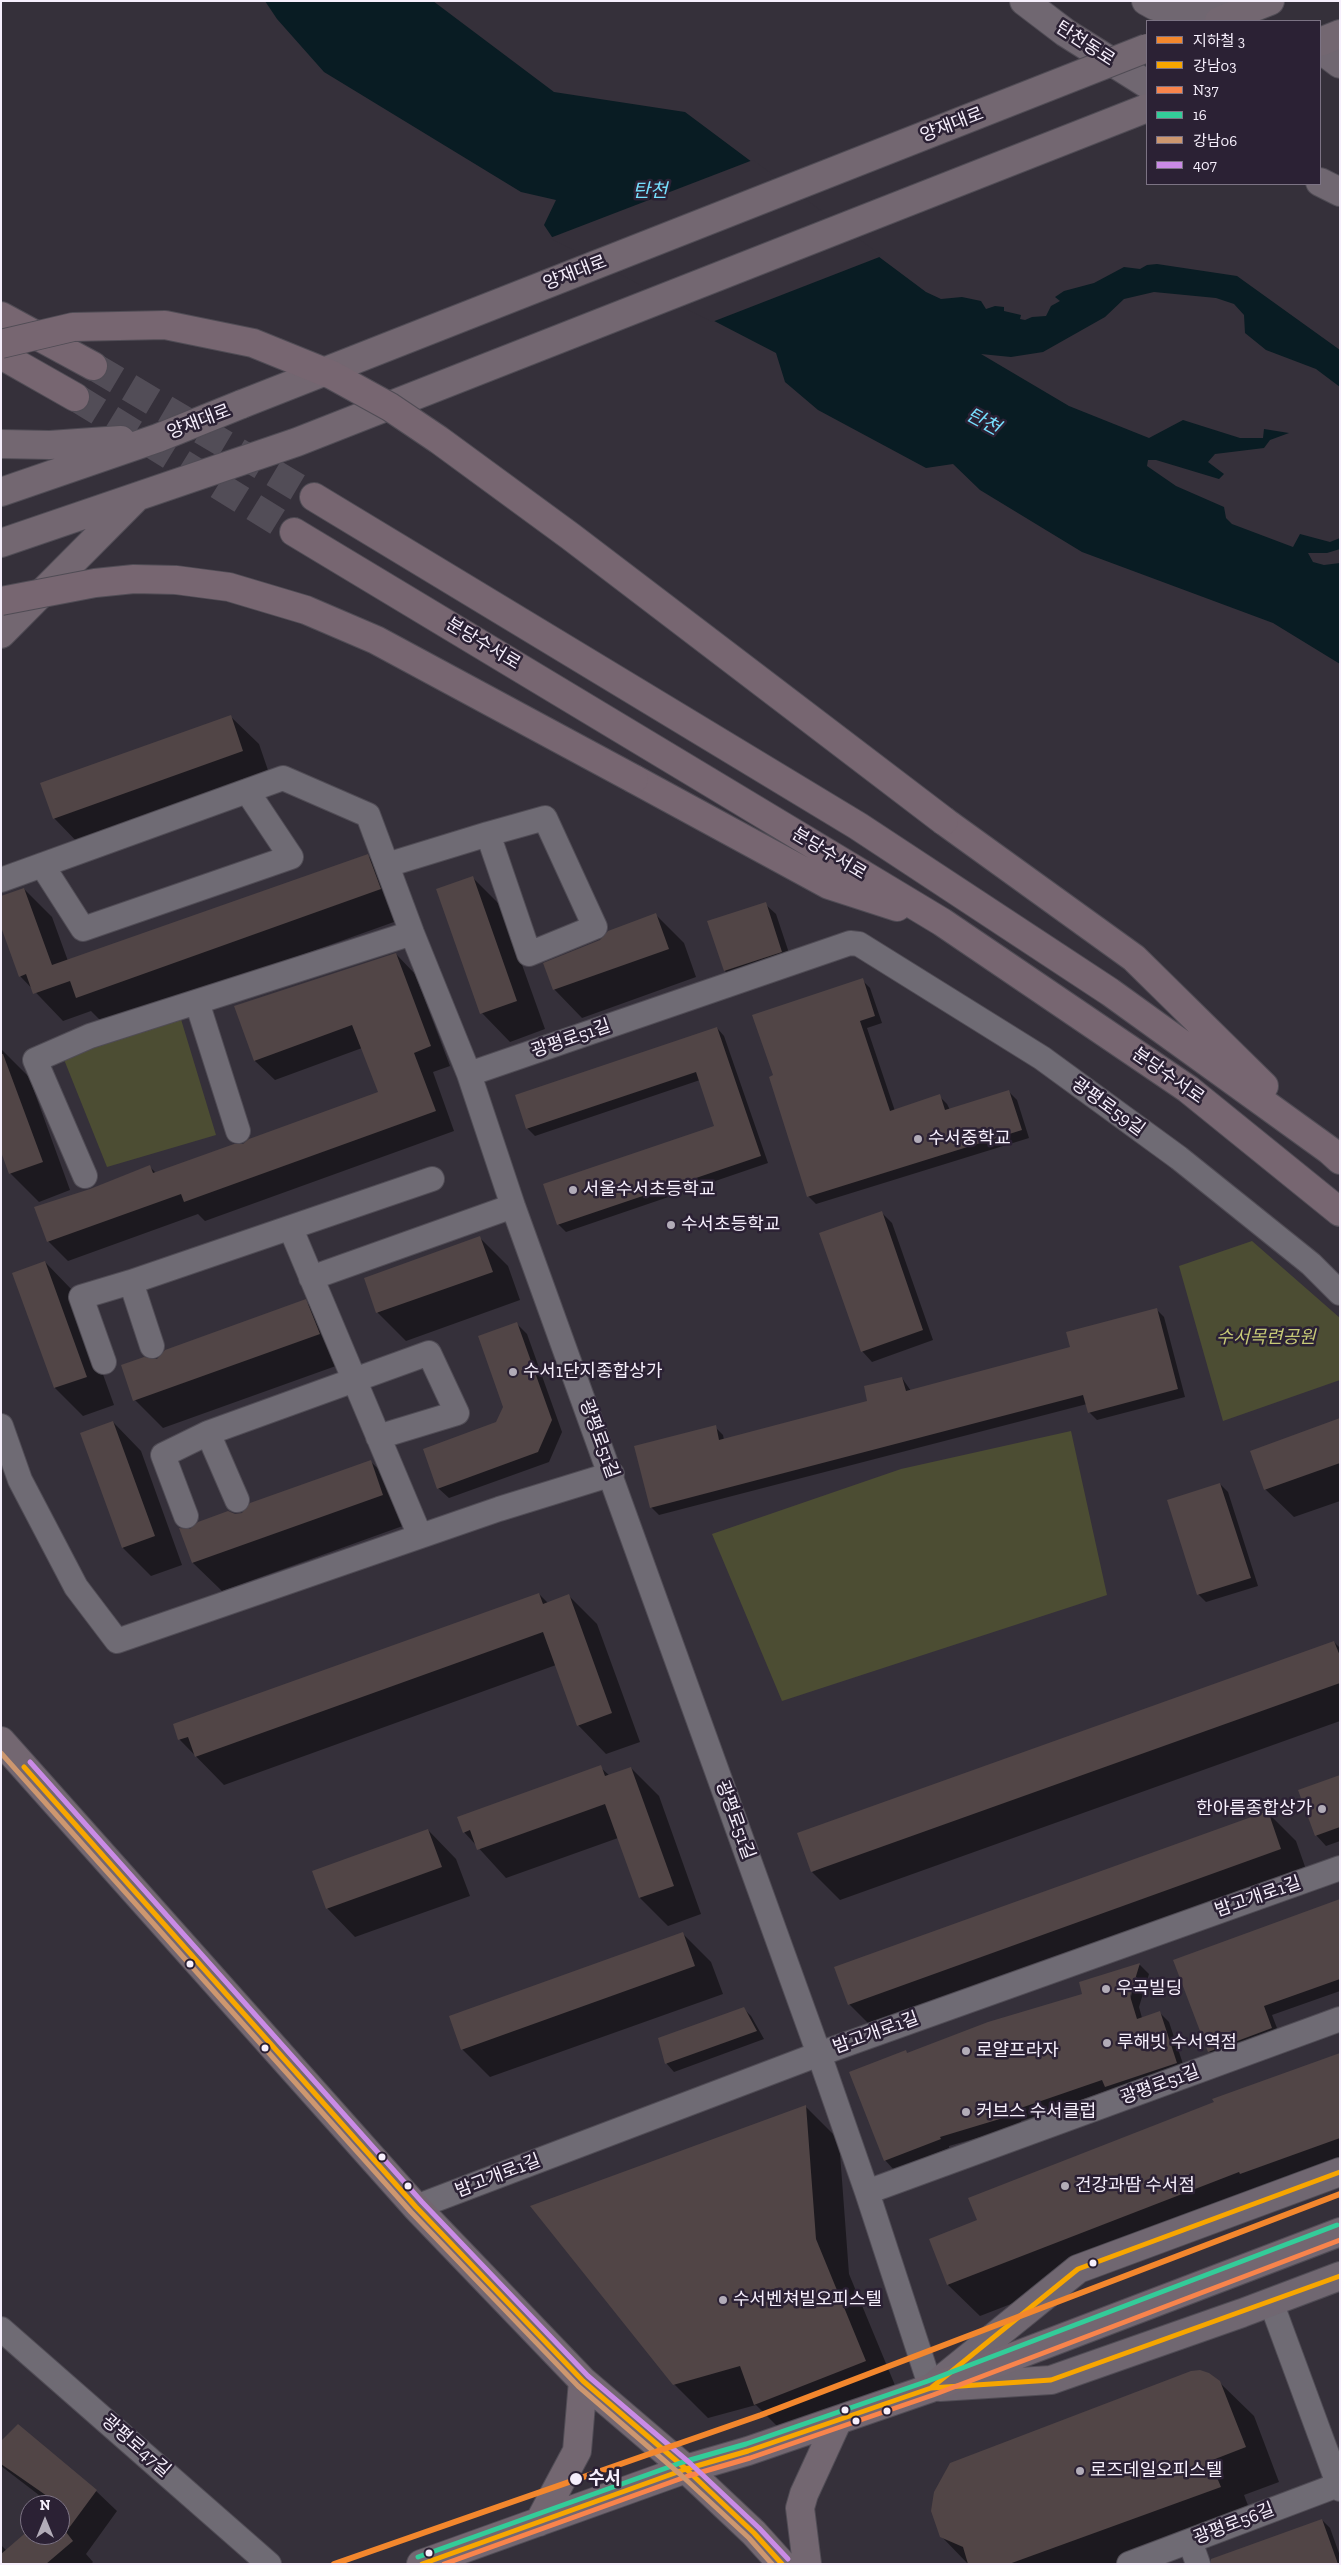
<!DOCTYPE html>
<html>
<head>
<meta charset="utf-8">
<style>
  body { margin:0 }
  #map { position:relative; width:1341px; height:2565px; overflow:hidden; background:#35303a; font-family:"Zilla Slab","Noto Sans KR",serif }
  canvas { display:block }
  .frame { position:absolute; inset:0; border:2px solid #f6effc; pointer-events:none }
  .legend { position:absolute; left:1146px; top:20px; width:175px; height:165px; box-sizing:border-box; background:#2b2134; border:1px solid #7c7384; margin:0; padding:6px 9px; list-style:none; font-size:15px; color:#f6effc }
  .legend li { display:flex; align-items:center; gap:10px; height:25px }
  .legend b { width:25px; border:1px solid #7c7384 }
  .north { position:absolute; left:20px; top:2495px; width:50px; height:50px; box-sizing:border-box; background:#2b2134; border:1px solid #7c7384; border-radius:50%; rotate:0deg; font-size:14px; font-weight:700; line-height:20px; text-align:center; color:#f6effc }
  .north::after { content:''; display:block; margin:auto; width:18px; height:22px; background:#b2acb8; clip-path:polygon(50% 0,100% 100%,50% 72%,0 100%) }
</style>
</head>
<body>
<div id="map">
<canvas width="1341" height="2565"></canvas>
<div class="frame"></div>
<ul class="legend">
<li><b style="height:6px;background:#f3872d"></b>지하철 3</li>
<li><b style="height:6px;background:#f7a600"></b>강남03</li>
<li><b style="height:6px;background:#f8844c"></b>N37</li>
<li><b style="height:6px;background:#3c9"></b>16</li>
<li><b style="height:6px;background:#cd976f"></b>강남06</li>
<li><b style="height:6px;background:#ca8be6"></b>407</li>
</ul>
<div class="north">N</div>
</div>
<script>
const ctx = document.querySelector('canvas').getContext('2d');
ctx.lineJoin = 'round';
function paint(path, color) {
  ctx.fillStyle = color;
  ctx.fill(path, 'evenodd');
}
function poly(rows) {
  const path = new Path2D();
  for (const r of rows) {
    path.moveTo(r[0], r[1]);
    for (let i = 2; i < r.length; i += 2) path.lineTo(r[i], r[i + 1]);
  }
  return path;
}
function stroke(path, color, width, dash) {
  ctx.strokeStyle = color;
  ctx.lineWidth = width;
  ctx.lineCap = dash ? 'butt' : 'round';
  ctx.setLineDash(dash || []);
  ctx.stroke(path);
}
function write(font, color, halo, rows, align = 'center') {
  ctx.font = font + ' "Zilla Slab","Noto Sans KR",serif';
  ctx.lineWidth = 5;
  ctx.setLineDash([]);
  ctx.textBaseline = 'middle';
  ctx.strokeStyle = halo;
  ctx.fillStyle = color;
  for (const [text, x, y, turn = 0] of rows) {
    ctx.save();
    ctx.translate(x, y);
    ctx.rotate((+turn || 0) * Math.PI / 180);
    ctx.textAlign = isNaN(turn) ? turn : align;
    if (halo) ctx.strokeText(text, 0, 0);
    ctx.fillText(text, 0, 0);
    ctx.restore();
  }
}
paint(poly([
  [180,1016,216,1135,107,1167,63,1057],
  [1252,1241,1340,1318,1340,1380,1223,1421,1179,1266],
  [1071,1431,1107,1595,782,1701,712,1534,901,1469]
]), '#4c4d33');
paint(poly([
  [265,1,433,1,554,92,685,112,926,292,941,299,962,297,981,301,986,309,995,306,1004,307,1004,311,1021,315,1020,319,1025,320,1032,317,1046,316,1051,306,1060,301,1055,297,1064,291,1094,283,1124,267,1140,269,1147,265,1157,264,1237,276,1340,350,1340,387,1316,369,1266,350,1245,333,1244,315,1234,304,1216,298,1154,292,1124,299,1105,317,1043,352,1011,357,981,354,1069,406,1149,438,1183,420,1240,438,1263,438,1264,429,1289,433,1270,440,1264,448,1215,454,1208,462,1224,474,1219,479,1156,460,1148,460,1147,466,1176,486,1224,507,1226,518,1232,524,1293,547,1300,534,1330,542,1340,538,1340,549,1327,553,1308,553,1313,562,1324,565,1340,563,1340,664,1273,623,1082,552,980,490,953,464,926,468,818,410,785,382,776,353,552,237,544,225,556,200,521,192,324,72,277,19]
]), '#091c23');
paint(poly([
  [753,160,882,256,712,322,550,238]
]), '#35303a');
paint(poly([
  [230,716,259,744,271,779,82,847,54,818],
  [367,855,396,883,408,917,105,1025,91,1011,63,1021,20,976,24,889,52,917,68,961],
  [472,877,501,906,545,1029,510,1042,482,1013,437,890],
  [765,904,776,914,792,962,735,981,725,971],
  [656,915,684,943,696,977,582,1018,554,989,601,941],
  [396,954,415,974,450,1066,433,1072,454,1131,205,1221,198,1214,68,1261,48,1241,90,1190,150,1167,156,1173,243,1145,379,1093,362,1048,275,1080,255,1061,235,1007],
  [862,980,870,988,882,1023,867,1028,895,1111,939,1096,947,1104,950,1110,1009,1092,1017,1100,1029,1138,816,1204,808,1196,774,1076],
  [717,1028,724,1036,768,1163,566,1232,558,1224,716,1126,700,1080,535,1136,527,1128],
  [1,1049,29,1077,70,1190,39,1202,10,1173,1,1148],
  [882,1213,892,1223,933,1340,872,1362,862,1351],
  [480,1238,508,1266,520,1300,406,1341,378,1313,365,1279],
  [45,1262,73,1291,114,1405,83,1416,55,1388],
  [305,1301,334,1329,347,1362,163,1428,135,1400,157,1360],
  [1156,1309,1164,1317,1185,1397,1097,1420,1089,1412,1087,1404,659,1515,651,1507,715,1427,723,1435,724,1440,869,1402,902,1378,911,1391,1072,1348],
  [517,1324,527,1334,562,1432,549,1462,449,1498,438,1488,497,1423,504,1407],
  [1340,1420,1340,1501,1294,1517,1265,1489],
  [113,1422,141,1451,182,1565,151,1576,123,1548,82,1434],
  [370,1461,399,1489,411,1523,222,1591,193,1563,181,1530,191,1530,243,1514],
  [1220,1484,1228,1492,1258,1586,1206,1602,1198,1594],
  [539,1594,548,1603,569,1596,597,1624,640,1742,606,1754,578,1725,556,1665,224,1785,180,1740,174,1725],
  [1334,1642,1340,1648,1340,1721,840,1900,812,1872],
  [600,1767,610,1776,631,1768,659,1796,701,1914,668,1926,640,1898,618,1838,506,1878,464,1832],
  [1340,1776,1340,1841,1326,1846,1316,1835],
  [1267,1812,1296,1841,1309,1878,877,2032,849,2004],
  [428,1830,456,1859,470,1896,355,1937,327,1908],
  [1340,1902,1340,1991,1272,2015,1280,2036,1218,2060,1209,2051],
  [683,1934,711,1962,723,1994,490,2077,462,2049],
  [1140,1965,1149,1974,1139,2007,1142,2018,1159,2012,1169,2022,1186,2073,1115,2096,1109,2090,1021,2121,1022,2125,949,2146,949,2148,894,2170,885,2160,908,2054,1084,1995,1080,1983],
  [1134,1977,1137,1977,1129,2003,1127,2002],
  [743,2008,751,2016,764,2039,674,2072,667,2064,660,2039],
  [1340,2054,1340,2180,1271,2203,980,2316,948,2285,978,2221],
  [805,2106,839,2140,849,2274,899,2395,790,2439,756,2405,708,2418,674,2384],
  [1219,2382,1254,2416,1279,2482,1244,2495,1254,2521,1136,2564,968,2564,941,2536],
  [1,2442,96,2491,117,2511,86,2554,93,2562,91,2564,1,2564,1,2545,7,2551,30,2531,30,2535,60,2535,60,2505,52,2505,1,2466],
  [1322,2520,1330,2528,1340,2556,1340,2564,1223,2564]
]), '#0007');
paint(poly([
  [231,715,243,751,53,819,40,783],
  [368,854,381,889,76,998,70,981,33,994,26,974,19,977,1,927,1,896,24,888,52,965],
  [473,876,517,1001,480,1014,436,889],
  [766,902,782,952,724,971,707,921],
  [656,913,669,949,553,990,543,963,600,940,608,931],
  [396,953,431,1046,414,1053,436,1111,184,1202,181,1194,47,1242,34,1207,90,1189,150,1165,153,1173,234,1144,243,1144,249,1139,378,1092,352,1025,254,1061,234,1006],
  [863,978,875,1016,860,1021,890,1111,940,1094,945,1110,1009,1090,1022,1130,807,1197,769,1077,773,1075,752,1015],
  [717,1027,761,1156,557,1225,543,1184,714,1126,696,1072,526,1129,515,1095],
  [1,1054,3,1054,43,1162,9,1174,1,1152],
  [882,1211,923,1330,861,1352,819,1233],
  [480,1236,493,1272,376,1313,364,1278],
  [45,1261,87,1377,54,1388,12,1273],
  [306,1299,320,1334,133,1401,121,1365,144,1357,157,1359,165,1350],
  [1157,1308,1178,1389,1088,1413,1083,1395,650,1508,634,1446,716,1425,719,1440,867,1401,864,1386,902,1377,906,1391,1070,1347,1066,1332],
  [517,1322,552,1420,538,1452,437,1489,423,1449,496,1422,503,1407,478,1336],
  [1340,1418,1340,1463,1264,1490,1250,1451],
  [113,1421,155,1536,122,1548,80,1433],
  [371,1460,383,1495,192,1563,179,1528,190,1529,198,1522,228,1511,235,1514,242,1513,250,1503],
  [1220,1483,1251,1578,1197,1595,1167,1500],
  [539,1593,543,1604,569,1594,612,1713,577,1726,543,1632,195,1757,188,1737,178,1740,173,1724],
  [1334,1641,1340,1656,1340,1683,811,1872,797,1833],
  [601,1765,605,1776,631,1767,674,1886,639,1898,605,1804,477,1850,470,1830,463,1833,457,1817],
  [1340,1775,1340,1827,1315,1836,1298,1790],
  [1268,1811,1281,1849,848,2005,834,1967],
  [428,1829,442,1867,326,1909,312,1871],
  [1340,1899,1340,1979,1264,2006,1272,2028,1208,2052,1173,1960],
  [683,1932,695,1966,461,2050,449,2016],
  [1140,1963,1130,1996,1137,2019,1160,2011,1177,2063,1105,2087,1102,2080,1012,2111,1013,2115,940,2137,941,2139,884,2161,849,2072,906,2050,907,2053,988,2022,1082,1994,1079,1982],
  [744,2007,757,2031,665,2064,658,2038],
  [1340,2053,1340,2138,1240,2174,1239,2172,947,2285,929,2239,977,2220,968,2198,1214,2102,1212,2099],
  [806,2105,816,2239,866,2361,754,2405,740,2366,673,2385,530,2206],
  [1200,2370,1209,2373,1220,2381,1246,2447,1210,2461,1221,2487,1009,2564,968,2564,963,2547,940,2537,931,2511,934,2492,950,2463,1191,2371],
  [18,2424,97,2490,66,2532,73,2541,46,2564,1,2564,1,2554,30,2529,30,2535,60,2535,60,2505,1,2464,1,2441],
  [1322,2519,1338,2564,1211,2564,1211,2559]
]), '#514546');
stroke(poly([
  [93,366,314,497],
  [75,397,294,532]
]), '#524d57', 28, [28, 14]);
const street = poly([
  [42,865,83,929,291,857,247,791],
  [387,865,488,834,545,818,595,927,529,954,488,834],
  [1,880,283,778,368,815,412,933,469,1074],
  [197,1002,238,1131],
  [85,1176,35,1060,90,1036,412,933],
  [291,1229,420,1536],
  [311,1278,513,1206],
  [152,1346,131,1282,432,1179],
  [104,1362,81,1297,131,1282],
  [1,1426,20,1480,76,1587,117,1641,499,1509,612,1474],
  [237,1500,208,1433,429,1353,457,1413,378,1437],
  [186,1516,163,1455,208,1433],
  [867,2192,1340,2019],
  [416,2207,819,2054,1340,1868],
  [1271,2302,1340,2489],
  [1,2329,269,2564],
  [931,2388,867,2192,819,2054,513,1206,469,1074,850,943,859,944,1042,1058,1179,1158,1311,1264,1340,1293],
  [1190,2541,1198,2564],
  [1129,2564,1338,2485]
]);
const secondary = poly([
  [1024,1,1066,33,1147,84],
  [1146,1,1155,6,1233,16,1244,20],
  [1320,49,1340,64],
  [1320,182,1340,192],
  [936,2384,1078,2269,1340,2172],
  [940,2387,1051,2380,1242,2313,1340,2276]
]);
const primary = poly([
  [1219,21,1270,1],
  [1320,42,1340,34],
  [1,444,50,445,121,440],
  [1,492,158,438,242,404],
  [1,543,297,442,1147,108],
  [1,634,135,499],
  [1,1741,416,2207,583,2381,686,2469,754,2533,782,2564],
  [539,2522,577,2451,583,2381],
  [421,2564,686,2469,748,2451,931,2388,1340,2232],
  [807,2564,800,2508,804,2494,838,2420]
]);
const highway = poly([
  [1,316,93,366],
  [1,355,75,397],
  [314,497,858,826,1110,992,1329,1150,1340,1160],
  [294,532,942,922,1188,1089,1340,1212],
  [634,779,829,885,897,907],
  [944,821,1134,958,1264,1086]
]);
stroke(street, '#504c55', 26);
stroke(secondary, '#504c55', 30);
stroke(primary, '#504c55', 30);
stroke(highway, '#504c55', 30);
stroke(street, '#6f6b74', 24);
stroke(secondary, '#706771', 28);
stroke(primary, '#736771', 28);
stroke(highway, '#776671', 28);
const primaryBridge = poly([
  [242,404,1147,48]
]);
const highwayBridge = poly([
  [1,344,73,327,165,325,253,343,332,375,390,407,439,440,570,536,944,821],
  [1,601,95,583,134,579,176,580,229,587,306,610,376,640,634,779]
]);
stroke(primaryBridge, '#504c55', 30, []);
stroke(highwayBridge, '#504c55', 30, []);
stroke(primaryBridge, '#736771', 28);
stroke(highwayBridge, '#776671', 28);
stroke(poly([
  [24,1767,416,2207,583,2381,686,2469,754,2533,782,2564],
  [931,2388,1078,2269,1340,2172],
  [422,2564,686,2469,748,2451,931,2388,1051,2380,1340,2276]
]), '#f7a600', 5);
stroke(poly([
  [444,2564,688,2476,750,2458,933,2395,1340,2240]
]), '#f8844c', 5);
stroke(poly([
  [418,2557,683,2462,746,2444,928,2381,1337,2225]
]), '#3c9', 5);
stroke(poly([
  [1,1753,411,2212,578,2386,681,2475,749,2538,772,2564]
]), '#cd976f', 5);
stroke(poly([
  [30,1762,422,2202,588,2376,691,2464,759,2528,788,2559]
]), '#ca8be6', 5);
stroke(poly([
  [334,2564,761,2415,1340,2194]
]), '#f3872d', 6);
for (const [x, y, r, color] of [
  [918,1139,5,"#b2acb8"],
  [573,1190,5,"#b2acb8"],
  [671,1225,5,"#b2acb8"],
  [513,1372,5,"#b2acb8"],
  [1322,1809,5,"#b2acb8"],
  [190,1964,4.5,"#f6effc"],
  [1106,1989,5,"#b2acb8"],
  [1107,2043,5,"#b2acb8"],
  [265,2048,4.5,"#f6effc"],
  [966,2051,5,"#b2acb8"],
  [966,2112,5,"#b2acb8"],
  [382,2157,4.5,"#f6effc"],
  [408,2186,4.5,"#f6effc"],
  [1065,2186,5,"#b2acb8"],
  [1093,2263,4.5,"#f6effc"],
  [723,2300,5,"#b2acb8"],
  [845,2410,4.5,"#f6effc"],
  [887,2411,4.5,"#f6effc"],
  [856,2421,4.5,"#f6effc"],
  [1080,2471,5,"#b2acb8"],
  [576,2479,7,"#f6effc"],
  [429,2553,4.5,"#f6effc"]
]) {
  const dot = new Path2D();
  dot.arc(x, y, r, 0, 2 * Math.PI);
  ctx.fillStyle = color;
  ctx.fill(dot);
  stroke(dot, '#2b2134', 2);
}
write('18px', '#f6effc', '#2b2134', [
  ["탄천동로",1085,44,33],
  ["양재대로",952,125,-21],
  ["양재대로",575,273,-21],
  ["양재대로",199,422,-21],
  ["분당수서로",483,644,31],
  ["분당수서로",829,854,31],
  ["광평로51길",571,1039,-19],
  ["분당수서로",1168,1076,35],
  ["광평로59길",1108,1107,36],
  ["광평로51길",599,1439,70],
  ["광평로51길",735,1820,70],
  ["밤고개로1길",1258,1897,-19],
  ["밤고개로1길",876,2033,-20],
  ["광평로51길",1160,2085,-20],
  ["밤고개로1길",498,2176,-21],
  ["광평로47길",136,2446,41],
  ["광평로56길",1234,2524,-21]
]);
write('18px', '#f6effc', '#2b2134', [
  ["수서중학교",928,1139],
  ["서울수서초등학교",583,1190],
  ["수서초등학교",681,1225],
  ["수서1단지종합상가",523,1372],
  ["한아름종합상가",1312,1809,"right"],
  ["우곡빌딩",1116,1989],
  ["루해빗 수서역점",1117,2043],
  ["로얄프라자",976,2051],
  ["커브스 수서클럽",976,2112],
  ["건강과땀 수서점",1075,2186],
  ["수서벤쳐빌오피스텔",733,2300],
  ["로즈데일오피스텔",1090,2471]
], 'left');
write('italic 18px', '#c7ca77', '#2b2134', [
  ["수서목련공원",1266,1338]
]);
write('bold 18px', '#f6effc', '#2b2134', [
  ["수서",588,2479]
], 'left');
write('italic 19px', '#77dffe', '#2b2134', [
  ["탄천",650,192],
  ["탄천",983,422,28]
]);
</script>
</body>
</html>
